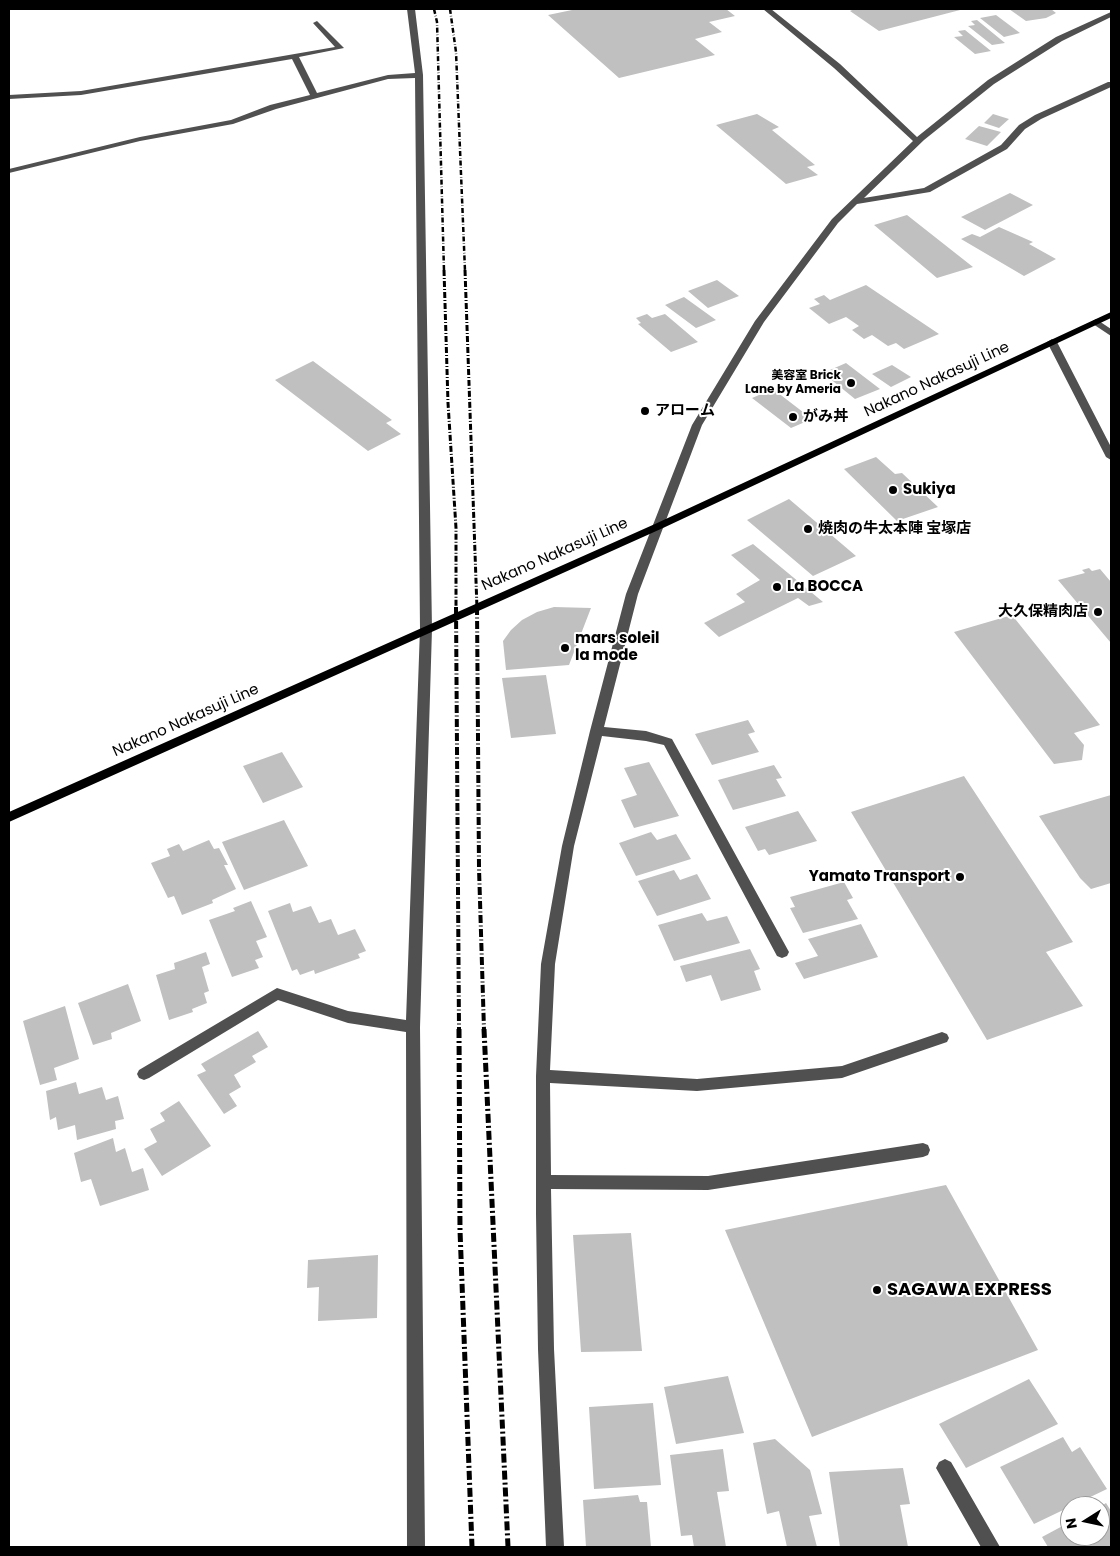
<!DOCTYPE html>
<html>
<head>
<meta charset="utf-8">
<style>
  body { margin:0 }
  #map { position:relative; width:1120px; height:1556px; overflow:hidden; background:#fff; font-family:Poppins,sans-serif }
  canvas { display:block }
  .frame { position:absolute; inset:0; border:10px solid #000; pointer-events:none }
  .north { position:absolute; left:1060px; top:1496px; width:50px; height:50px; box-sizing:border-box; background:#fff; border:1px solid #999; border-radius:50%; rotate:260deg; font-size:14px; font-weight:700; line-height:20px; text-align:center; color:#000 }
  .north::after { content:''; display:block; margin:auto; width:18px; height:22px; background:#000; clip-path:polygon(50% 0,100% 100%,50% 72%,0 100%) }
</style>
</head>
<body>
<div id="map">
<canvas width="1120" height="1556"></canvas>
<div class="frame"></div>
<div class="north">N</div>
</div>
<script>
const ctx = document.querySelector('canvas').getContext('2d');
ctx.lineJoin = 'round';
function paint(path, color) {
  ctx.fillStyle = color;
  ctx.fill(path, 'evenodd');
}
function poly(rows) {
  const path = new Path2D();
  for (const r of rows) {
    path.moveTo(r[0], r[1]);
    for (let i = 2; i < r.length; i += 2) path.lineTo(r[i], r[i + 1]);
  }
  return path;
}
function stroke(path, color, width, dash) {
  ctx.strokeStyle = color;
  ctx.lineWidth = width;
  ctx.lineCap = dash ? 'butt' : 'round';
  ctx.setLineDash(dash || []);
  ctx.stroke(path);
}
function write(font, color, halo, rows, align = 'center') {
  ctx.font = font + ' Poppins,"Noto Sans JP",sans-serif';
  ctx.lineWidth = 4;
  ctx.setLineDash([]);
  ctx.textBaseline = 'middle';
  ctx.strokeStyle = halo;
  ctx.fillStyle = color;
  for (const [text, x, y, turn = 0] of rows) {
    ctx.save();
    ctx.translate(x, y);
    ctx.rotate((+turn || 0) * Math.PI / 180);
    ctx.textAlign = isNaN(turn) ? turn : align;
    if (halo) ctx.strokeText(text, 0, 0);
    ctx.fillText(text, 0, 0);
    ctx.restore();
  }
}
paint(poly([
  [571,9,726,9,735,16,709,22,722,32,695,39,715,55,619,78,548,15,572,10],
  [854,9,964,9,879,31,850,11],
  [1009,9,1051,9,1056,13,1046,18,1026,21],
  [996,15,1020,33,1004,37,980,18],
  [977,20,1005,43,992,45,968,26,975,25,971,21],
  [965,30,991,51,975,54,954,37,963,36,958,31],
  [757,114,779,127,772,130,815,165,807,167,818,175,786,184,716,125],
  [993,114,1009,119,999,128,984,123],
  [979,126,1001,132,987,146,965,139],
  [1010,193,1033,205,985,230,961,217],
  [907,215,973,267,937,278,874,225],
  [999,227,1033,242,1029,244,1056,259,1024,276,961,239,972,234,980,237],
  [717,280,739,296,708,308,688,291],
  [866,285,939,334,904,349,896,343,888,346,872,335,864,339,852,330,859,326,846,317,829,324,809,308,820,304,814,299,824,295,830,300],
  [684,297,716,320,696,328,665,305],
  [647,314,652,318,665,314,698,342,671,352,638,324,641,323,636,318],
  [313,361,392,420,386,423,401,434,368,451,275,380],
  [846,363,880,389,855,399,823,373],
  [892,365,911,377,891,387,872,374],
  [773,389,812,419,791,428,752,398],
  [876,457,895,474,902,473,938,507,897,521,844,469],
  [789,499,856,556,813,576,747,520],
  [753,544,823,602,809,606,798,598,719,637,704,623,745,602,736,594,760,580,731,555],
  [1089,568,1092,571,1100,569,1111,582,1111,643,1058,580,1085,573,1082,570],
  [554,607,591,608,569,665,506,670,503,641,511,630,522,620,537,612],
  [1012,615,1100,725,1074,733,1084,745,1082,760,1054,764,954,632],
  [546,675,556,734,511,738,502,678],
  [748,720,755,732,748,734,759,752,712,765,695,734],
  [282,752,303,787,263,803,243,766],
  [649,762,679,816,634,828,621,800,637,795,624,768],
  [774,765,782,778,776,779,786,796,733,810,718,780],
  [964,776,1073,942,1046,952,1083,1006,987,1040,851,812],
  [1111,795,1111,883,1091,889,1080,878,1039,816],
  [798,811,817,841,769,855,765,849,758,851,745,827],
  [284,820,308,866,244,890,222,842],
  [651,832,657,840,676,834,691,859,636,876,619,843],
  [209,840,214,849,219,848,228,865,224,865,236,889,212,900,213,903,182,915,174,896,168,898,151,863,170,856,167,849,179,844,183,851],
  [674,870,680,880,697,874,711,899,657,916,638,881],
  [844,882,853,898,847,900,858,919,803,933,790,908,795,907,790,897],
  [251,901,267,937,256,941,263,957,255,960,259,968,232,977,209,920,235,911,233,908],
  [290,903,293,912,311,906,319,923,331,919,338,935,355,929,366,951,358,954,360,958,315,974,314,970,300,975,297,969,292,971,268,911],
  [702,913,707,921,727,916,740,943,674,961,658,925],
  [861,924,878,957,804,979,795,963,818,956,808,939],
  [750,949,760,969,754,971,761,990,721,1001,711,975,686,982,680,966],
  [206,952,210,964,202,967,209,991,204,993,207,1003,192,1009,193,1012,169,1020,156,975,175,969,174,963],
  [128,984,141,1021,111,1033,112,1039,93,1045,78,1003],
  [65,1006,79,1059,54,1068,57,1080,40,1085,23,1021],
  [258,1031,268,1047,252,1056,256,1062,234,1075,241,1087,229,1094,237,1106,224,1114,197,1075,206,1071,201,1064],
  [76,1082,79,1094,102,1087,106,1100,118,1096,124,1119,115,1121,116,1129,77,1140,75,1125,58,1130,56,1117,50,1120,46,1091],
  [179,1101,211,1146,162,1176,144,1149,157,1142,150,1129,165,1121,160,1113],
  [113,1138,116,1152,125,1148,132,1172,143,1168,149,1190,100,1206,91,1179,81,1182,74,1153],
  [946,1185,1038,1350,812,1437,725,1230],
  [631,1233,642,1351,581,1352,573,1235],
  [378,1255,377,1318,318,1321,319,1287,307,1288,308,1260],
  [728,1376,744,1433,676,1444,664,1387],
  [1029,1379,1058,1424,966,1468,939,1424],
  [653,1403,661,1485,594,1489,589,1407],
  [1063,1437,1072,1452,1080,1447,1107,1489,1034,1524,1000,1467],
  [775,1439,810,1470,822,1514,809,1516,817,1547,787,1547,779,1511,767,1514,753,1443],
  [723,1449,729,1491,717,1492,726,1547,694,1547,692,1535,681,1536,670,1455],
  [903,1468,910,1504,900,1505,908,1547,840,1547,829,1472],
  [638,1495,640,1502,647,1502,651,1547,586,1547,583,1500],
  [1106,1503,1111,1511,1111,1547,1048,1547,1042,1537,1070,1522,1070,1536,1100,1536,1100,1507]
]), '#c0c0c0');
paint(poly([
  [407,9,415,9,423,75,432,629,420,1027,425,1547,407,1547,406,1032,348,1023,278,1000,149,1078,144,1080,139,1078,137,1074,139,1070,277,988,348,1011,406,1020,420,629,415,78,388,79,276,109,233,124,140,141,9,173,9,169,140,137,231,120,270,105,310,95,292,59,81,95,9,99,9,95,81,91,335,47,313,23,317,21,344,48,299,57,317,93,388,75,415,73,407,9],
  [763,9,771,9,840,64,917,137,988,80,1056,37,1111,12,1111,17,1062,41,994,84,924,140,864,198,924,188,1001,145,1019,125,1035,115,1108,82,1111,82,1111,87,1041,119,1025,129,1007,149,930,192,857,204,838,223,764,322,702,425,638,594,604,727,646,731,672,739,789,952,787,956,782,958,777,956,664,745,646,741,602,736,574,846,555,964,550,1070,697,1079,842,1066,942,1032,947,1034,949,1038,947,1042,842,1078,697,1091,550,1083,551,1175,708,1176,923,1143,928,1145,930,1150,928,1155,923,1157,708,1190,551,1189,554,1349,564,1547,546,1547,538,1349,536,1214,536,1076,541,964,562,846,590,731,626,594,692,425,755,321,832,219,913,141,834,68,763,9],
  [1096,319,1111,329,1111,336,1093,324,1091,322,1096,319],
  [1052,339,1057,342,1111,447,1111,460,1106,457,1047,342,1052,339],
  [945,1459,951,1462,1000,1547,981,1547,936,1468,939,1462,945,1459]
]), '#505050');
paint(poly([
  [1111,312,1111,318,663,528,9,822,9,812,655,524,1111,312]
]), '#000');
stroke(poly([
  [434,9,437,22,444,271],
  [450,9,456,52,465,271]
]), '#000', 2.5, [5, 2, 0.5, 2]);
stroke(poly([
  [444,270,448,403,456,528,456,609],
  [465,270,477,609]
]), '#000', 3, [6, 2, 1, 2]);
stroke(poly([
  [456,607,459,1030],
  [477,607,479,868,484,1030]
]), '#000', 4, [8, 2.5, 1, 2.5]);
stroke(poly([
  [459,1029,460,1230,472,1547],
  [484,1029,508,1547]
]), '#000', 5, [9, 3, 2, 3]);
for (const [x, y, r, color] of [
  [851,383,5,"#000"],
  [645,411,5,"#000"],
  [793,417,5,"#000"],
  [893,490,5,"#000"],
  [808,529,5,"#000"],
  [777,587,5,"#000"],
  [1098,612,5,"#000"],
  [565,648,5,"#000"],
  [960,877,5,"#000"],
  [877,1290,5,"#000"]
]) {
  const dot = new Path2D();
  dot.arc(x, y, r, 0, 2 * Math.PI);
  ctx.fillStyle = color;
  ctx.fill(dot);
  stroke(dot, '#fff', 2);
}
write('bold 12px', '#000', '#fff', [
  ["美容室 Brick",841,376],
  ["Lane by Ameria",841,390]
], 'right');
write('15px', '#000', '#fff', [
  ["Nakano Nakasuji Line",937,380,-25],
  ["Nakano Nakasuji Line",555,555,-24],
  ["Nakano Nakasuji Line",186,721,-24]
]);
write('bold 15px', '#000', '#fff', [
  ["アローム",655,411],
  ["がみ丼",803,417],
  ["Sukiya",903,490],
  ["焼肉の牛太本陣 宝塚店",818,529],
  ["La BOCCA",787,587],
  ["大久保精肉店",1088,612,"right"],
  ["mars soleil",575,639],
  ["la mode",575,656],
  ["Yamato Transport",950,877,"right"]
], 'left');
write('bold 18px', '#000', '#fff', [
  ["SAGAWA EXPRESS",887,1290]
], 'left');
</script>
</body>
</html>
